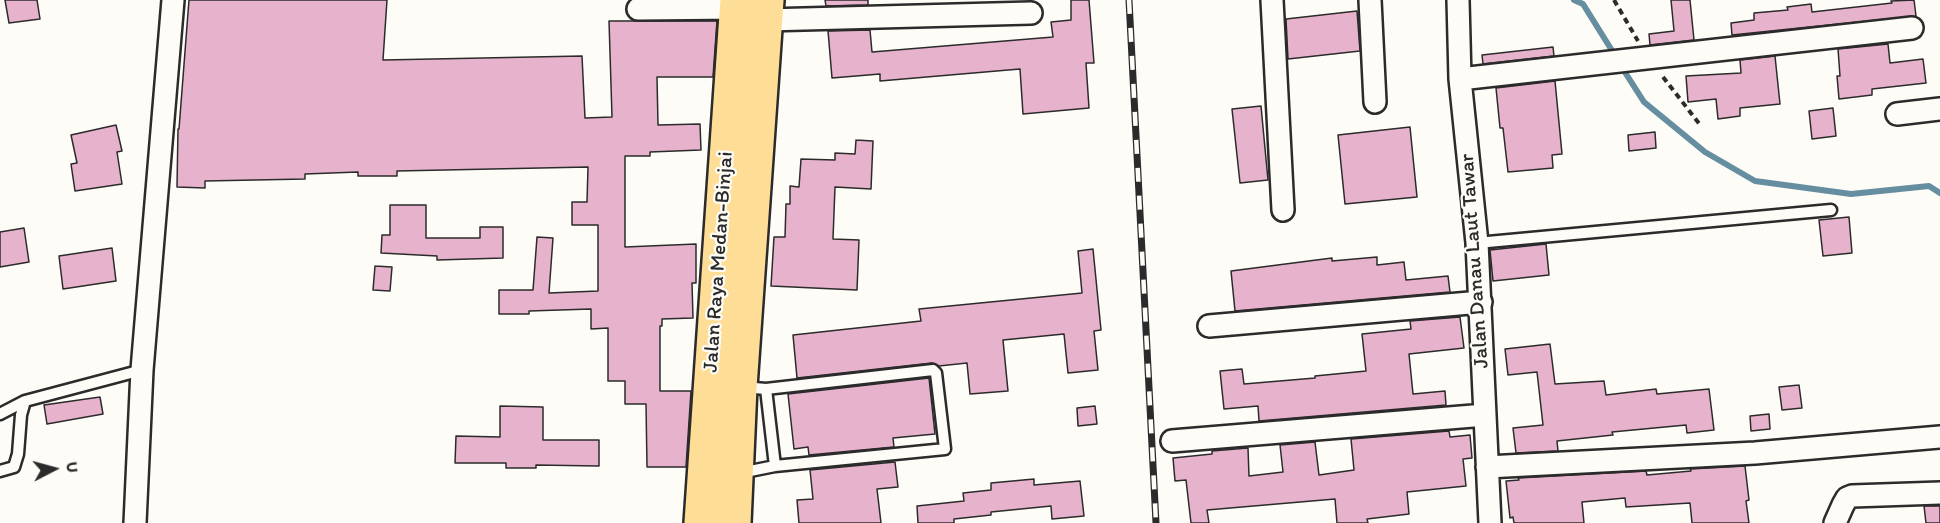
<!DOCTYPE html>
<html>
<head>
<meta charset="utf-8">
<style>
  body { margin:0 }
  #map { position:relative; width:1940px; height:523px; overflow:hidden; background:#fdfcf7; font-family:Itim,sans-serif }
  canvas { display:block }
  .north { position:absolute; left:24px; top:439px; width:60px; height:60px; -webkit-text-stroke:4px #fdfcf7; paint-order:stroke; rotate:84deg; font-size:16px; font-weight:700; line-height:24px; text-align:center; color:#2b2b2b }
  .north::after { content:''; display:block; margin:auto; width:21px; height:27px; background:#2b2b2b; clip-path:polygon(50% 0,100% 100%,50% 72%,0 100%) }
</style>
</head>
<body>
<div id="map">
<canvas width="1940" height="523"></canvas>
<div class="north">U</div>
</div>
<script>
const ctx = document.querySelector('canvas').getContext('2d');
ctx.lineJoin = 'round';
function poly(rows) {
  const path = new Path2D();
  for (const r of rows) {
    path.moveTo(r[0], r[1]);
    for (let i = 2; i < r.length; i += 2) path.lineTo(r[i], r[i + 1]);
  }
  return path;
}
function stroke(path, color, width, dash) {
  ctx.strokeStyle = color;
  ctx.lineWidth = width;
  ctx.lineCap = dash ? 'butt' : 'round';
  ctx.setLineDash(dash || []);
  ctx.stroke(path);
}
function paint(path, color) {
  ctx.fillStyle = color;
  ctx.fill(path, 'evenodd');
}
function write(font, color, halo, rows, align = 'center') {
  ctx.font = font + ' Itim,sans-serif';
  ctx.lineWidth = 4.5;
  ctx.setLineDash([]);
  ctx.textBaseline = 'middle';
  ctx.strokeStyle = halo;
  ctx.fillStyle = color;
  for (const [text, x, y, turn = 0] of rows) {
    ctx.save();
    ctx.translate(x, y);
    ctx.rotate((+turn || 0) * Math.PI / 180);
    ctx.textAlign = isNaN(turn) ? turn : align;
    if (halo) ctx.strokeText(text, 0, 0);
    ctx.fillText(text, 0, 0);
    ctx.restore();
  }
}
stroke(poly([
  [1574,0,1583,4,1616,57],
  [1621,66,1644,102,1705,152,1755,181,1851,194,1929,186,1940,193]
]), '#668ea1', 6);
const building = poly([
  [5,0,37,0,40,19,9,23,5,0],
  [189,0,387,0,383,60,582,56,585,118,612,117,609,21,717,21,713,77,657,77,658,125,700,124,701,150,650,152,650,156,625,156,625,247,696,244,696,283,692,283,693,318,662,319,662,326,660,326,660,391,691,391,686,467,647,467,646,404,625,404,625,381,608,381,608,328,591,329,591,309,529,311,529,314,499,314,499,290,533,290,537,237,553,238,549,293,598,291,598,225,572,225,572,202,587,202,588,167,397,171,397,176,358,176,358,172,305,174,305,179,205,181,205,188,177,187,178,129,179,129,189,0],
  [825,0,868,0,868,5,826,6,825,0],
  [1071,0,1089,0,1094,63,1086,63,1089,108,1023,114,1020,69,880,81,880,74,832,78,828,31,870,30,872,52,1053,37,1051,22,1071,20,1071,0],
  [1671,0,1690,0,1694,40,1650,45,1649,34,1674,31,1671,0],
  [1914,0,1916,16,1732,35,1731,23,1754,20,1754,13,1788,10,1787,7,1811,4,1812,12,1892,3,1891,1,1914,0],
  [1357,11,1360,51,1288,59,1286,19,1357,11],
  [1888,44,1890,63,1923,59,1926,83,1872,89,1872,95,1839,99,1837,76,1840,76,1838,49,1888,44],
  [1553,47,1554,56,1483,64,1482,55,1553,47],
  [1775,56,1780,104,1740,108,1740,116,1718,119,1716,99,1688,102,1686,76,1741,73,1740,60,1775,56],
  [1555,81,1562,154,1552,155,1553,168,1508,172,1503,128,1500,128,1496,88,1555,81],
  [1261,106,1268,180,1240,183,1232,109,1261,106],
  [1833,108,1836,136,1812,139,1809,111,1833,108],
  [116,125,122,151,117,152,122,184,75,191,71,164,77,163,71,135,116,125],
  [1410,127,1417,197,1345,204,1338,135,1410,127],
  [1655,132,1656,148,1629,151,1628,135,1655,132],
  [856,140,873,141,871,189,835,187,833,239,859,240,857,290,771,286,774,237,785,237,786,204,790,204,790,186,799,187,801,159,835,160,835,153,855,154,856,140],
  [390,205,426,205,426,238,480,238,480,227,503,227,503,258,437,260,437,256,381,253,382,235,390,235,390,205],
  [1849,217,1852,253,1823,256,1819,220,1849,217],
  [24,228,29,262,0,267,0,232,24,228],
  [1546,244,1549,275,1493,281,1490,250,1546,244],
  [112,248,116,281,63,289,59,256,112,248],
  [1093,249,1101,330,1094,331,1098,370,1068,373,1064,334,1003,340,1008,391,970,394,967,363,939,366,932,363,797,378,793,335,921,321,919,309,1082,293,1078,251,1093,249],
  [1377,257,1377,265,1404,262,1406,280,1448,276,1450,292,1235,311,1231,271,1332,258,1332,261,1377,257],
  [375,266,392,267,390,291,373,290,375,266],
  [1460,317,1464,348,1409,354,1413,394,1445,391,1446,405,1259,421,1258,406,1224,409,1220,371,1242,369,1244,384,1315,378,1315,376,1366,371,1362,334,1411,329,1410,321,1460,317],
  [1550,344,1555,384,1604,381,1606,395,1656,389,1657,394,1709,389,1714,430,1687,433,1686,425,1612,432,1613,435,1557,441,1558,451,1516,453,1513,428,1543,425,1537,372,1508,375,1505,349,1550,344],
  [929,378,935,434,893,438,894,447,809,455,808,447,794,449,788,394,929,378],
  [1799,385,1802,408,1782,410,1779,387,1799,385],
  [100,397,103,414,47,424,44,405,100,397],
  [500,406,543,407,543,440,599,440,599,466,536,465,536,468,506,468,506,463,455,463,456,436,500,437,500,406],
  [1095,406,1097,424,1078,426,1077,408,1095,406],
  [1769,414,1770,429,1751,431,1750,416,1769,414],
  [1449,431,1450,437,1470,435,1472,458,1463,459,1466,486,1407,492,1409,514,1367,519,1368,523,1337,523,1335,499,1207,510,1209,523,1191,523,1186,480,1175,481,1173,458,1212,454,1212,451,1248,448,1249,476,1283,472,1280,445,1315,442,1319,475,1354,470,1351,439,1449,431],
  [895,462,898,487,877,489,881,523,799,523,797,500,813,499,810,470,895,462],
  [1745,466,1749,500,1746,501,1749,523,1692,523,1690,503,1626,507,1625,498,1582,502,1584,523,1514,523,1513,517,1510,518,1506,481,1519,480,1518,478,1646,471,1647,475,1691,471,1690,469,1745,466],
  [1034,479,1034,485,1080,481,1084,516,1052,519,1051,506,991,512,991,515,954,519,954,523,918,523,917,506,964,501,963,493,991,490,991,483,1034,479],
  [1924,506,1940,506,1940,523,1926,523,1924,506]
]);
paint(building, '#e6b2cc');
stroke(building, '#2b2b2b', 1.5);
const lane = poly([
  [1477,243,1831,210],
  [766,389,775,466],
  [0,414,25,401,142,370],
  [0,471,14,467,18,454,21,415,25,401],
  [740,473,775,466,945,449,936,373,933,370,766,389,743,387]
]);
const street = poly([
  [1272,0,1283,210],
  [1370,0,1375,102],
  [1458,0,1460,79,1477,243,1490,523],
  [638,9,737,8,766,20,1031,13],
  [1460,79,1912,28],
  [1897,114,1940,109],
  [1209,326,1481,302],
  [1172,441,1485,415],
  [1487,467,1755,453,1940,437],
  [135,523,142,370,173,0],
  [1835,523,1843,505,1847,498,1852,496,1940,493]
]);
const primary = poly([
  [701,523,737,0],
  [734,523,740,387,767,0]
]);
stroke(lane, '#2b2b2b', 15);
stroke(street, '#2b2b2b', 26);
stroke(primary, '#2b2b2b', 38);
stroke(poly([
  [1614,0,1638,41],
  [1663,77,1701,126]
]), '#2b2b2b', 4, [6, 4.5]);
stroke(lane, '#fdfcf7', 10);
stroke(street, '#fdfcf7', 21);
stroke(primary, '#fedd96', 33);
const rail = poly([
  [1129,0,1156,523]
]);
stroke(rail, '#2b2b2b', 7);
stroke(rail, '#fdfcf7', 4.5, [14]);
write('21px', '#2b2b2b', '#fdfcf7', [
  ["Jalan Danau Laut Tawar",1475,261,-94],
  ["Jalan Raya Medan-Binjai",719,262,-86]
]);
</script>
</body>
</html>
